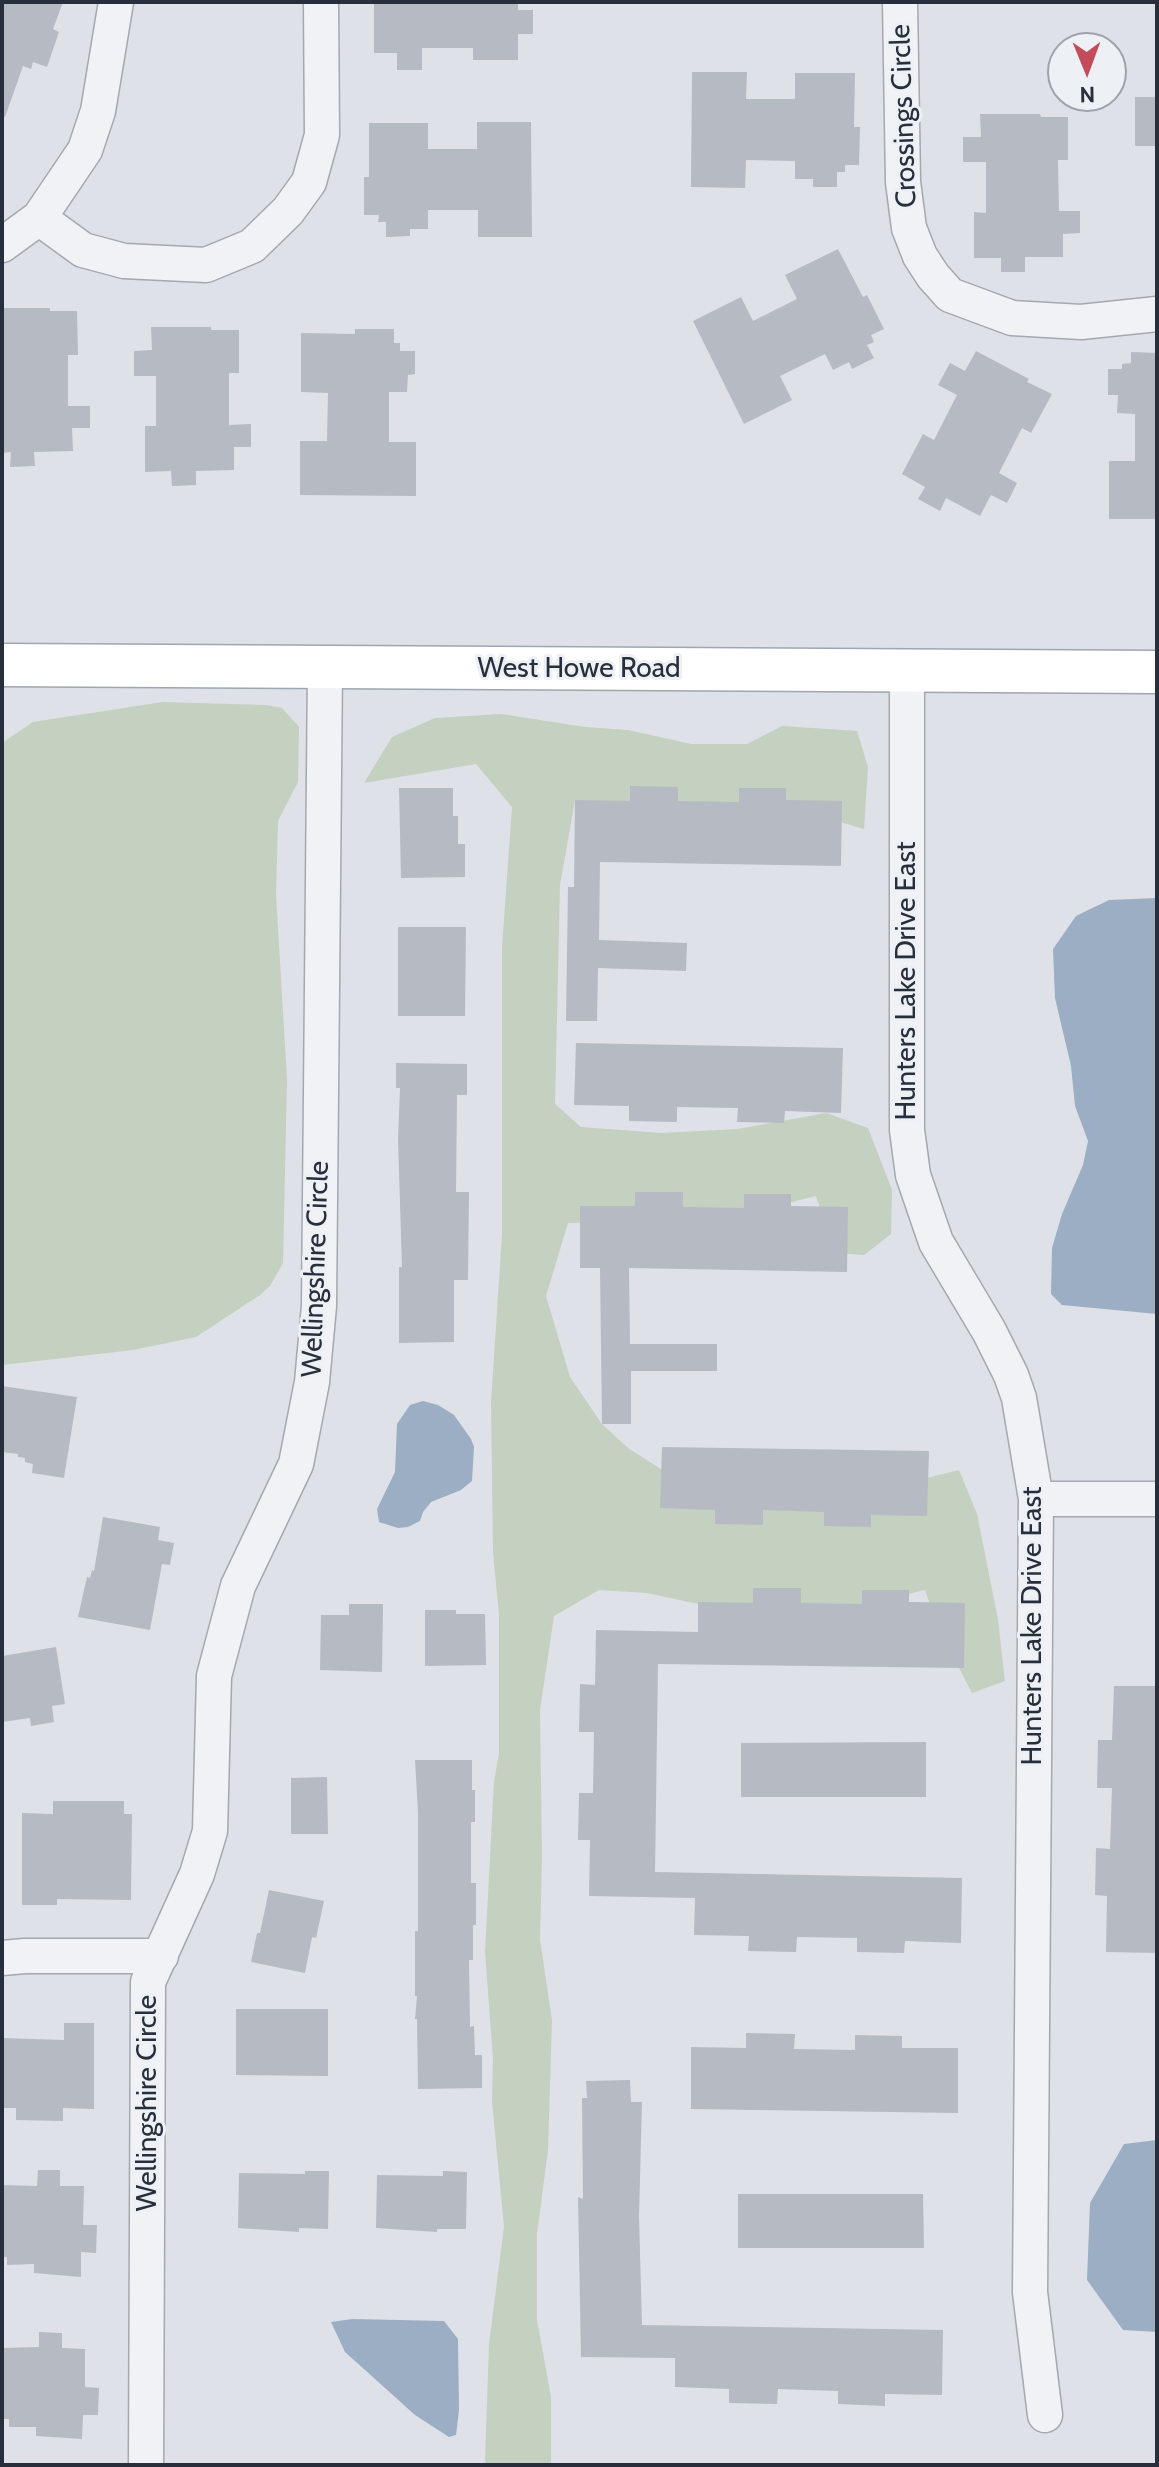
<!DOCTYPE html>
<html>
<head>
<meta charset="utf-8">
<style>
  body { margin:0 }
  #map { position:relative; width:1159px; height:2467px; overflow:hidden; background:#dee1e7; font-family:Cabin,sans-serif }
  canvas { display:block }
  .frame { position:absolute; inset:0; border:4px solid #282f3c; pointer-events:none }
  .north { position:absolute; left:1047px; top:32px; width:80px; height:80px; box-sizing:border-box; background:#edf0f4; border:2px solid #9ea3aa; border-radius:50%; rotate:179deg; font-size:22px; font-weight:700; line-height:32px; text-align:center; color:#282f3c }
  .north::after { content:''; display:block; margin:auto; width:28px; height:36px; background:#c44b5a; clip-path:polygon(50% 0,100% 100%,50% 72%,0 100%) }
</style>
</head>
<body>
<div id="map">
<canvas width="1159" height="2467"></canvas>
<div class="frame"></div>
<div class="north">N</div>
</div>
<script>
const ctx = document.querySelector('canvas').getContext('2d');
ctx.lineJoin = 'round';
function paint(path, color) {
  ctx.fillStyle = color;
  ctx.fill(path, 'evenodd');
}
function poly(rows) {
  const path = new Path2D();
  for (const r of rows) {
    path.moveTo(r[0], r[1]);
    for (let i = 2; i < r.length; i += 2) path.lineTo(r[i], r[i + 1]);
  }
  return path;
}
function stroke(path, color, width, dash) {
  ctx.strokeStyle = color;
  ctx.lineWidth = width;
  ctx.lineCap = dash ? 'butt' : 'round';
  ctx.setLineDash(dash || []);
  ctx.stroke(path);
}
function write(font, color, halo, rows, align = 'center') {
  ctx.font = font + ' Cabin,sans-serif';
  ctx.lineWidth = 6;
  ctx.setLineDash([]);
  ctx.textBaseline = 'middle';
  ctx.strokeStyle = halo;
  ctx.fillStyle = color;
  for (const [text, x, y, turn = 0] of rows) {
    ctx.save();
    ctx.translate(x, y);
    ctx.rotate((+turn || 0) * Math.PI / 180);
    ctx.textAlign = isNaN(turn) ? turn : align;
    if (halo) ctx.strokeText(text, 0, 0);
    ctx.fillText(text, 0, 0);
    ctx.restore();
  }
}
paint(poly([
  [163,702,266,705,282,708,299,727,298,782,278,821,276,895,287,1079,283,1263,270,1286,260,1295,196,1337,133,1350,2,1365,2,743,33,722],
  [501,714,585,727,628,730,691,744,747,744,782,726,857,731,868,767,864,829,813,814,575,800,560,885,555,1104,581,1127,661,1133,738,1129,826,1113,868,1128,892,1190,891,1234,864,1255,835,1253,816,1196,722,1219,568,1223,546,1296,570,1377,602,1424,628,1448,698,1493,891,1487,959,1470,977,1514,998,1620,1005,1681,972,1693,938,1627,925,1590,821,1616,736,1612,647,1593,599,1590,554,1616,540,1710,542,1856,540,1940,552,2020,548,2150,537,2234,537,2320,551,2397,551,2465,486,2465,485,2460,489,2344,504,2227,492,2101,493,2059,485,1952,494,1781,499,1754,499,1614,493,1553,491,1402,502,1235,502,947,512,807,476,764,364,783,392,737,435,718]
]), '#c4d0c0');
paint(poly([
  [1157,898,1157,1314,1062,1305,1051,1294,1052,1248,1062,1214,1083,1165,1088,1141,1075,1106,1071,1066,1055,998,1053,949,1076,916,1109,900],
  [423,1401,438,1405,454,1415,471,1439,474,1447,472,1481,461,1490,431,1502,423,1512,420,1521,408,1527,398,1528,379,1522,377,1509,395,1472,397,1424,410,1405],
  [1157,2140,1157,2332,1123,2330,1087,2280,1090,2203,1124,2144],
  [353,2319,444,2321,458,2339,459,2410,456,2435,449,2437,415,2415,345,2352,331,2322]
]), '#9baec4');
paint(poly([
  [2,2,63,2,53,29,59,32,47,67,33,62,31,69,23,66,5,117,2,117],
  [374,2,518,2,518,10,533,10,533,34,518,34,518,60,473,60,473,48,422,48,422,70,397,70,397,53,374,53],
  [692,72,747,72,746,99,795,99,795,73,855,73,854,127,860,127,859,165,845,165,845,172,837,172,837,187,813,187,813,179,795,179,795,161,746,160,745,188,691,187],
  [1135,97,1157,97,1157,146,1135,146],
  [980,114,1040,114,1041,117,1068,117,1068,160,1058,160,1059,211,1080,211,1080,233,1063,234,1063,257,1025,257,1025,272,1001,272,1001,258,974,258,974,212,986,213,986,162,963,162,963,137,981,137],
  [477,122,531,122,532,237,478,237,478,210,428,210,428,229,410,229,410,236,386,237,386,222,378,222,379,215,364,215,364,177,369,177,369,123,428,123,428,149,477,149],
  [838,249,863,297,867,295,884,329,871,335,874,342,867,345,874,358,852,369,849,362,833,370,825,354,780,376,792,400,744,424,693,321,741,297,753,321,797,299,785,275],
  [2,308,50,308,50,311,77,311,78,355,68,355,68,406,90,406,90,428,72,428,73,451,34,452,35,466,10,467,11,452,2,453],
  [151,327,211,327,211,330,239,330,239,373,229,373,229,425,251,424,251,447,234,447,234,470,196,471,196,485,172,486,171,471,145,472,145,426,156,426,156,376,134,376,134,351,152,350],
  [355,329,394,329,394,343,400,343,400,351,415,351,415,374,408,375,407,392,389,392,389,442,416,442,416,496,300,495,300,441,327,441,328,393,301,392,301,333,355,334],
  [976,351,1029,379,1027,382,1052,394,1031,433,1022,428,999,473,1017,483,1007,503,991,495,980,516,946,498,940,511,918,499,925,487,902,474,923,434,934,440,957,395,938,385,950,363,965,371],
  [1131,352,1157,353,1157,519,1109,519,1109,461,1135,461,1135,414,1117,413,1118,395,1108,395,1108,369,1122,369,1122,364,1131,363],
  [630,786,678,787,678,801,739,802,739,788,786,788,786,800,842,801,841,866,600,862,599,940,687,943,686,971,598,968,597,1021,566,1021,568,887,574,887,575,800,630,801],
  [399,788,453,788,453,816,458,816,458,844,465,844,465,877,401,878],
  [398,927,466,927,465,1016,398,1016],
  [576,1043,843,1048,841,1113,785,1111,784,1123,737,1122,738,1108,677,1107,677,1122,629,1121,629,1106,574,1105],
  [396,1063,467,1064,467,1095,457,1095,456,1192,469,1192,468,1280,454,1280,454,1342,399,1343,399,1267,402,1267,398,1139,400,1088,396,1088],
  [635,1192,683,1192,683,1207,744,1208,744,1194,791,1194,791,1206,848,1207,847,1272,629,1268,630,1344,717,1344,717,1371,631,1371,631,1424,602,1424,600,1268,580,1268,580,1206,635,1206],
  [2,1386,77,1397,64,1478,32,1473,33,1464,25,1462,25,1458,18,1457,18,1454,2,1452],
  [662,1447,929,1451,927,1516,871,1515,871,1527,824,1526,824,1512,763,1510,763,1525,715,1524,715,1510,660,1508],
  [103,1517,160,1527,158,1540,174,1543,170,1565,162,1564,150,1630,78,1617,87,1577,90,1578,92,1570,94,1571],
  [753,1588,801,1588,801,1603,862,1604,862,1590,909,1590,909,1602,965,1603,964,1668,658,1664,655,1872,962,1878,961,1943,905,1941,904,1953,857,1952,857,1938,797,1937,796,1952,748,1951,749,1936,694,1935,695,1898,589,1896,590,1840,578,1840,579,1793,593,1793,594,1732,579,1732,580,1684,595,1685,596,1630,698,1632,698,1602,753,1603],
  [349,1604,383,1604,382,1672,320,1670,321,1615,349,1615],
  [425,1610,456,1610,456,1614,485,1614,486,1665,425,1666],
  [56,1647,65,1704,52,1706,54,1722,31,1726,30,1718,2,1722,2,1656],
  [1114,1686,1157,1686,1157,1953,1106,1952,1107,1896,1095,1895,1096,1848,1110,1849,1112,1788,1097,1788,1098,1740,1112,1740],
  [926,1742,926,1797,741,1797,741,1743],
  [415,1760,472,1760,472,1790,475,1790,475,1822,471,1822,471,1883,476,1883,476,1925,473,1925,473,1960,469,1960,470,2027,474,2026,475,2055,482,2055,482,2088,418,2089,417,2019,415,2019,417,1996,415,1996,415,1931,418,1931,418,1812],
  [327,1777,328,1834,291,1834,291,1778],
  [53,1801,124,1801,124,1814,132,1814,131,1900,57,1899,57,1905,22,1905,22,1813,53,1814],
  [269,1890,324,1901,316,1938,312,1937,305,1973,251,1962,257,1933,260,1933],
  [236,2009,328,2009,328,2076,236,2075],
  [64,2023,94,2023,94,2109,63,2108,63,2121,16,2120,16,2108,2,2108,2,2038,64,2040],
  [746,2033,795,2034,794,2049,855,2050,855,2035,902,2036,902,2048,958,2048,958,2113,691,2109,691,2047,746,2048],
  [630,2080,631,2102,642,2102,639,2217,642,2325,943,2330,942,2395,885,2394,885,2406,838,2404,838,2391,778,2389,777,2404,729,2403,729,2389,675,2387,675,2358,581,2357,578,2197,583,2199,582,2098,587,2098,586,2081],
  [38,2170,60,2170,60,2186,84,2186,83,2225,97,2225,96,2253,81,2252,81,2277,34,2273,34,2264,7,2265,7,2257,2,2257,2,2185,37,2186],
  [305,2171,329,2171,328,2229,299,2228,299,2232,238,2228,239,2173,305,2174],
  [443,2171,467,2172,466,2229,437,2229,437,2232,376,2228,377,2175,443,2176],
  [738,2194,923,2194,924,2248,738,2248],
  [39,2332,62,2333,62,2348,85,2349,85,2387,99,2388,98,2415,83,2415,82,2439,36,2436,36,2427,9,2427,9,2419,2,2419,2,2348,39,2347]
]), '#b6bac3');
const minor = poly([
  [900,2,903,182,909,228,920,256,933,276,950,295,1012,318,1081,322,1157,314],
  [39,218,83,250,124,261,206,265,252,246,288,211,309,182,322,135,321,2],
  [2,245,39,218,85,150,98,111,116,2],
  [907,671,907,1130,913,1175,936,1242,989,1331,1011,1375,1019,1398,1036,1499,1030,2292,1045,2415],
  [1036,1499,1157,1499],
  [2,1958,25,1956,161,1956],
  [146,2465,148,1982,197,1874,210,1831,214,1676,238,1586,296,1464,312,1382,319,1306,325,667]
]);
const major = poly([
  [2,665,1157,672]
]);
stroke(minor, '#a4a8b0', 37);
stroke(major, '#9ea6b1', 45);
stroke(minor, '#f1f2f5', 34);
stroke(major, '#fff', 42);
write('28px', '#282f3c', '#edf0f4', [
  ["Crossings Circle",904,116,-92],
  ["West Howe Road",579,669],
  ["Hunters Lake Drive East",907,981,-90],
  ["Wellingshire Circle",316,1269,-88],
  ["Hunters Lake Drive East",1033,1626,-90],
  ["Wellingshire Circle",148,2103,-90]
]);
</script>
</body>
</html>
